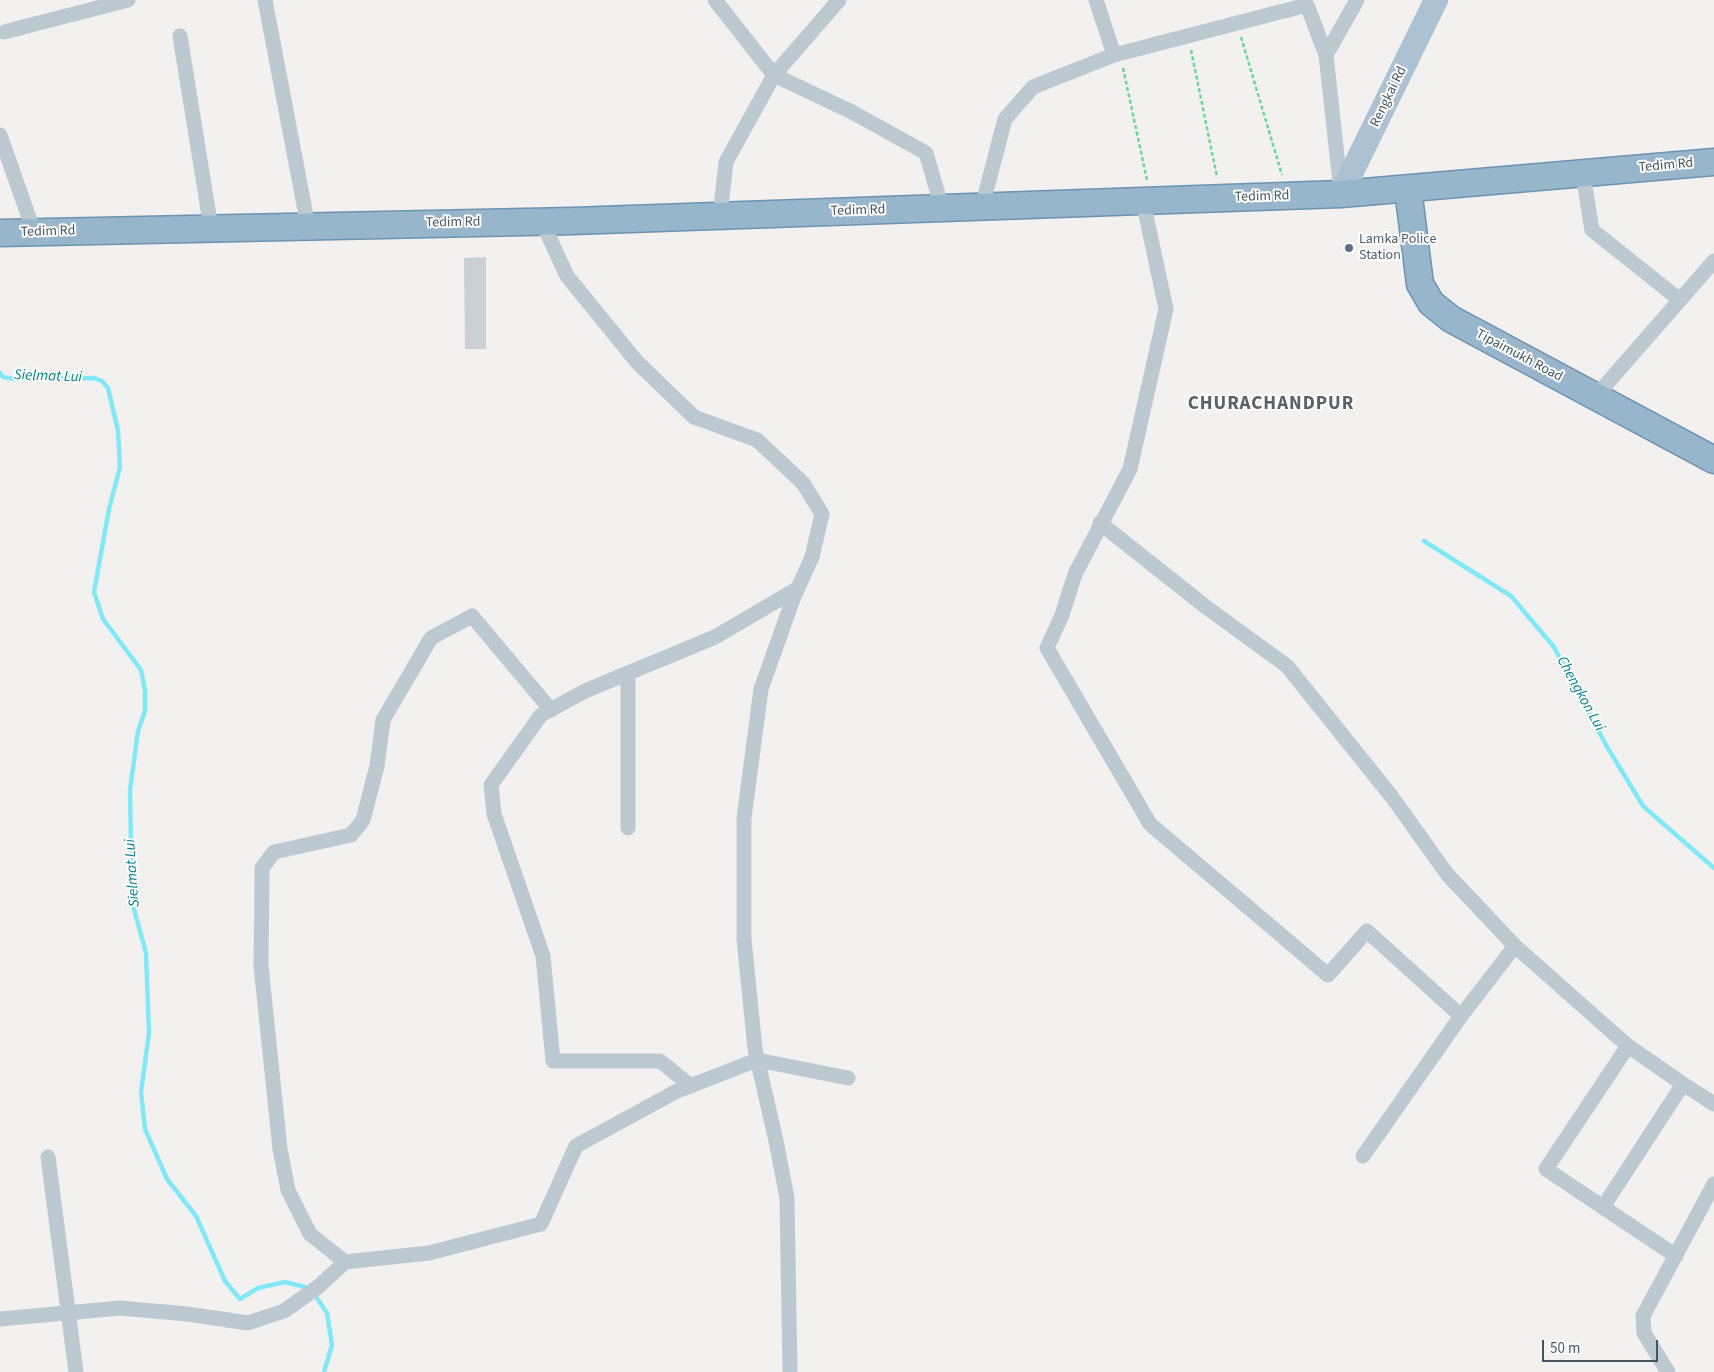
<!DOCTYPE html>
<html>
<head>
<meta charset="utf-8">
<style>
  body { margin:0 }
  #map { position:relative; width:1714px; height:1372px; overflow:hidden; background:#f3f0f0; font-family:"Source Sans 3",sans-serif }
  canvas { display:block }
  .scale { position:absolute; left:1542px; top:1340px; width:116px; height:22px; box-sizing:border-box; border:2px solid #455660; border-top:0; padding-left:6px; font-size:15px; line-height:18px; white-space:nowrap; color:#455660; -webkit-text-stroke:4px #fff; paint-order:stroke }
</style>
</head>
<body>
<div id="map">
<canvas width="1714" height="1372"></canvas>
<div class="scale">50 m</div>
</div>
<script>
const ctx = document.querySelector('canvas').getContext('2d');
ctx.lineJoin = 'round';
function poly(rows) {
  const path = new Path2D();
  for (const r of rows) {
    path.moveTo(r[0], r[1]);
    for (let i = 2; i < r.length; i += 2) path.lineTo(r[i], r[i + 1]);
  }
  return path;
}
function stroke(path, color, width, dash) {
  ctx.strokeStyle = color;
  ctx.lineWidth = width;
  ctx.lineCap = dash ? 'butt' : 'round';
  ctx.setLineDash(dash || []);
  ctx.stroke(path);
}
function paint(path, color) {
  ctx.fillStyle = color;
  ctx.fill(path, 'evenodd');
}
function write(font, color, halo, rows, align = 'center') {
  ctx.font = font + ' "Source Sans 3",sans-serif';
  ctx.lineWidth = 4;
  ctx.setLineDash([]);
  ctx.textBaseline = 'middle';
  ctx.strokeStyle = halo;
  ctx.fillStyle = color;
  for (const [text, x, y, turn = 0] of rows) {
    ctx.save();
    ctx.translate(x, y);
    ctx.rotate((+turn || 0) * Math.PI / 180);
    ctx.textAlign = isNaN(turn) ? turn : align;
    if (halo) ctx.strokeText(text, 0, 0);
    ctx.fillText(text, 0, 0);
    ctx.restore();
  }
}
stroke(poly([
  [0,373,3,377,15,379,94,378,102,381,108,388,118,431,120,467,109,509,94,592,103,619,141,670,145,690,145,711,138,731,130,790,132,902,146,953,149,1033,141,1092,145,1129,167,1179,196,1216,225,1281,240,1299,258,1288,285,1282,309,1288],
  [1424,541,1511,596,1554,647,1606,745,1643,806,1714,868],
  [314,1294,327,1313,332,1345,324,1372]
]), '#82e8f6', 4.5);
paint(poly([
  [486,257,486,349,465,349,464,258]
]), '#cbd0d6');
const trunk = poly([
  [1408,189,1420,284,1431,303,1451,319,1714,460],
  [0,233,573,221,1341,194,1714,162]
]);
stroke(trunk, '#6d93b0', 29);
stroke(poly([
  [1241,37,1282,175],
  [1191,50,1217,177],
  [1123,68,1147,180]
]), '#6dd799', 2.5, [4, 2.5]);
stroke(poly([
  [265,0,308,226],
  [715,0,774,75,852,112,926,153,942,208],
  [1096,0,1114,55],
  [4,32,128,0],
  [180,36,211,228],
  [0,135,34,232],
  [1583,174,1592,230,1680,300],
  [1341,192,1326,55,1357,0],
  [1143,201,1166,309,1130,469,1075,574,1062,615,1047,648,1150,824,1328,975,1367,931,1461,1016],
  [982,207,1005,119,1033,87,1114,55,1307,5,1326,55],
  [720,216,726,162,774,75,839,0],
  [542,222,567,276,637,362,694,417,757,440,803,483,822,514,812,557,793,599,761,689,744,818,744,939,755,1049,776,1141,787,1198,790,1372],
  [1595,397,1714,261],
  [1100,523,1206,607,1287,666,1392,797,1447,874,1515,946,1628,1046,1683,1084,1714,1104],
  [628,673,628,828],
  [1628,1046,1546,1169,1676,1256],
  [691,1086,660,1061,553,1061,543,956,494,814,491,785,541,715,585,691,715,637,797,589],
  [1363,1156,1461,1016,1515,946],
  [48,1157,76,1372],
  [1603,1207,1683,1084],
  [345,1262,310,1234,288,1190,280,1149,261,966,262,868,274,852,351,835,363,820,377,766,383,720,431,638,472,616,551,710],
  [0,1319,120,1308,187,1314,248,1323,284,1311,318,1287,345,1262,429,1253,541,1224,576,1146,677,1091,757,1060,848,1078],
  [1668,1372,1644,1333,1643,1316,1714,1184]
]), '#bcc9d1', 15);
stroke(poly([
  [1341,194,1436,0]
]), '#acc2d2', 24);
stroke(trunk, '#97b5cb', 26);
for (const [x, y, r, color] of [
  [1349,248,5,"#5c6f8a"]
]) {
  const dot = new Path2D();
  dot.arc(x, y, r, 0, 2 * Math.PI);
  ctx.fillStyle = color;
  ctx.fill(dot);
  stroke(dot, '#fff', 2);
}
write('14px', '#455660', '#fff', [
  ["Rengkai Rd",1389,97,-64],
  ["Tedim Rd",1666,166,-5],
  ["Tedim Rd",1262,197,-2],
  ["Tedim Rd",858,211,-2],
  ["Tedim Rd",453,223,-1],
  ["Tedim Rd",48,232,-2],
  ["Tipaimukh Road",1519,356,28]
]);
write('14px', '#4e5e75', '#fff', [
  ["Lamka Police",1359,240],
  ["Station",1359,256]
], 'left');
write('italic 15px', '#047e8e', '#fff', [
  ["Sielmat Lui",48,377,2],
  ["Chengkon Lui",1580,694,61],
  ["Sielmat Lui",133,873,-94]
]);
ctx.letterSpacing = '1px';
write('bold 19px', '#5b6166', '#fff', [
  ["CHURACHANDPUR",1271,405]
]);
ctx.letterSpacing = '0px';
</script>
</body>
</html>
